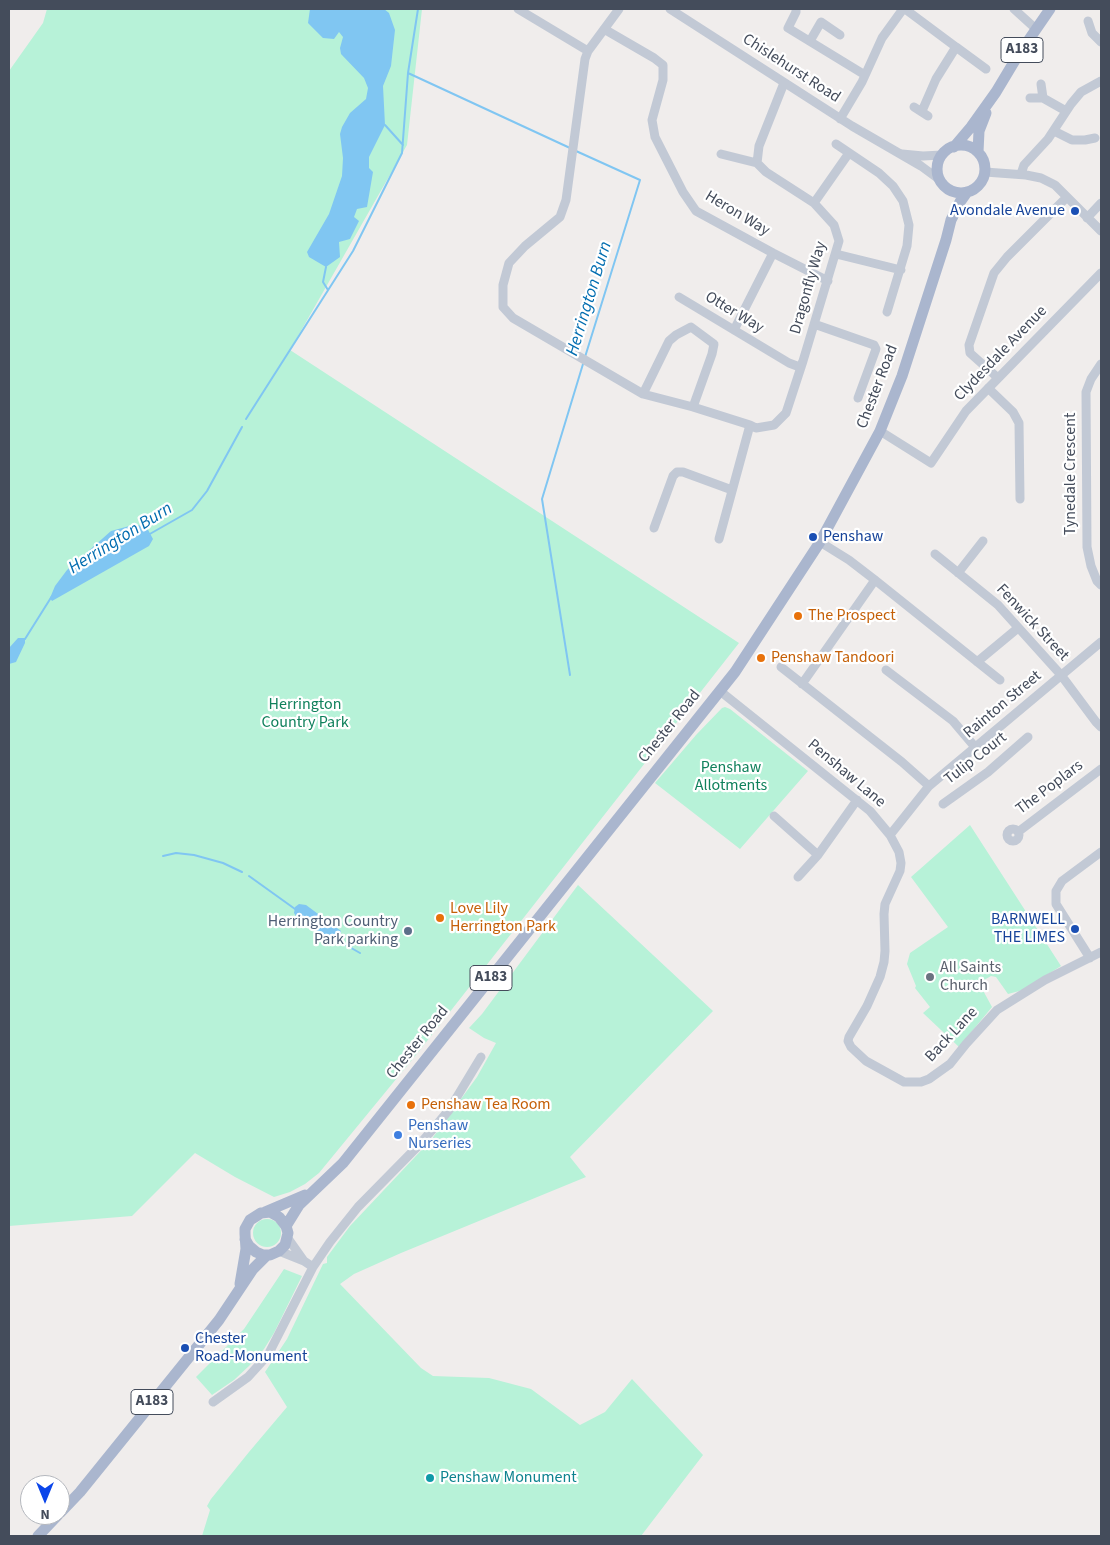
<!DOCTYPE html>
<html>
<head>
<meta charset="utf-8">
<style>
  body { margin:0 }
  #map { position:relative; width:1110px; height:1545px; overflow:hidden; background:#f0edec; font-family:"Source Sans 3",sans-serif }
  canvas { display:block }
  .frame { position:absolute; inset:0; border:10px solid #444c5b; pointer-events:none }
  .north { position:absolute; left:20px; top:1475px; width:50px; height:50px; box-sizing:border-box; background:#fff; border:1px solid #b4b7bd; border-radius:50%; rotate:180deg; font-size:14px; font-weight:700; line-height:20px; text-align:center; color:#444c5b }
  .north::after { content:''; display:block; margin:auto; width:18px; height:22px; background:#0c46ea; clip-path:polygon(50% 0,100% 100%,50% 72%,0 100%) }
</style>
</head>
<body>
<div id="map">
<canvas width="1110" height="1545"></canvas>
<div class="frame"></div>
<div class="north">N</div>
</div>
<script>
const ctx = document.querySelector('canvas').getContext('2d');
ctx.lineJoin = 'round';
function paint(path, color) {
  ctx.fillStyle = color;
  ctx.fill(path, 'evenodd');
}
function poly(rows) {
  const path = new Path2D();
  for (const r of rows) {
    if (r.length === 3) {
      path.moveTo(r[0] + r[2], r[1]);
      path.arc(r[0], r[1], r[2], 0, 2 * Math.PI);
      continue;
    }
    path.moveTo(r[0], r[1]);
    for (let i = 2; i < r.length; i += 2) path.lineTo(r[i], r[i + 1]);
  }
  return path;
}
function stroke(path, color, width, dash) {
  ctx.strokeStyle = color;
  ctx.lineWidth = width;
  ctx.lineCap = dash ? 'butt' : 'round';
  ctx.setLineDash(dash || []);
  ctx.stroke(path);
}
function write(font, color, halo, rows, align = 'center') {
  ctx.font = font + ' "Source Sans 3",sans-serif';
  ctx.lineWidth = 4.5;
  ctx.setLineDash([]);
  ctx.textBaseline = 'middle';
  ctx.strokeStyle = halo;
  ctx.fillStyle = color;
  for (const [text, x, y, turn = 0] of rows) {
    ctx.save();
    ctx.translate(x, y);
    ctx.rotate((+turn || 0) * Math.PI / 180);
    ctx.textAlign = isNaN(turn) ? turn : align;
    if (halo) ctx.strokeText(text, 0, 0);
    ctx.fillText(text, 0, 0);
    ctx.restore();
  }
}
paint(poly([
  [47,9,422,9,407,145,290,350,739,643,420,1050,319,1173,305,1184,290,1192,274,1197,235,1177,195,1153,132,1216,9,1226,9,71,43,23],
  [725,707,730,709,808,771,740,849,655,783,696,735,722,708],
  [970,825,1061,966,1023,990,1008,994,996,977,991,976,979,983,992,1007,959,1047,923,1013,930,1007,915,988,916,986,907,964,910,953,948,927,911,877],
  [578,885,713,1011,570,1157,586,1177,401,1253,354,1274,340,1284,421,1368,433,1376,489,1378,531,1389,580,1425,605,1412,632,1379,703,1455,641,1536,202,1536,210,1510,207,1506,211,1499,249,1452,287,1407,265,1372,287,1339,323,1264,327,1263,327,1257,350,1226,431,1140,477,1077,496,1043,484,1038,469,1028,482,1014],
  [267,1233,14],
  [284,1269,302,1276,274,1333,264,1349,249,1366,234,1380,212,1395,196,1377,244,1329]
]), '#b7f2d8');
paint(poly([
  [310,9,384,9,389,13,395,30,391,66,383,86,385,125,369,157,369,168,373,172,367,207,357,209,354,217,359,221,350,239,339,242,340,257,326,267,309,257,307,252,329,214,342,176,343,158,340,134,342,127,350,113,366,99,368,88,364,78,341,54,340,48,343,37,339,32,334,39,323,38,308,23],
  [133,525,146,526,153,539,149,546,52,601,50,598,55,586,67,570,111,531],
  [18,638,25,638,25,643,16,662,9,664,9,648],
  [299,904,306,905,341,931,341,939,332,944,324,939,305,922,297,918,294,913,295,907]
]), '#80c6f2');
stroke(poly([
  [418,9,408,73,570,148],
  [385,125,403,145],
  [576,151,640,180,585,357],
  [326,267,323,282,328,290],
  [246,419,353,251,402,153,408,73],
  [148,535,192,510,207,491,242,427],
  [25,639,52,596],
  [570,675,542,499,583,364],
  [163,856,176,853,194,855,223,863,242,872],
  [249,876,295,909],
  [339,941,360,953]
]), '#80c6f2', 2);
stroke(poly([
  [518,9,588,51],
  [619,9,588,51,585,59,566,200,560,217,525,246,509,263,503,285,503,307,513,318,643,394,693,407,750,425,719,539],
  [670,9,852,126,921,166,940,180],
  [796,9,796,12,788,28,865,75],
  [905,9,956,47,936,79,922,111],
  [1014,9,1036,29],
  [1088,21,1092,33,1101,42],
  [604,29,654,58,663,65,663,80,652,120,655,137,683,192,696,211,773,253,828,281],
  [810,41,821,22,840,35],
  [956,47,986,69],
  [1041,84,1043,98],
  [1030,98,1043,98,1066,111],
  [914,107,928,116],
  [840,119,862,82,882,38,903,9],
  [1054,131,1072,140,1085,140,1095,138],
  [836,144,879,173,893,186,903,201,909,225,907,246,887,312],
  [721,154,757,163],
  [902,154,923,156,942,155],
  [985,172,1026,175,1041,178,1055,185,1101,231],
  [1021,174,1024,165,1048,139,1071,104,1081,92,1101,81],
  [814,203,849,153],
  [1087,218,1101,203],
  [836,254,901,270],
  [679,297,789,363,797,366,801,365,803,361,839,241,834,225,814,203,766,172,757,163,759,146,784,83],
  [814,324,874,345,876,349,858,398],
  [734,330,773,253],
  [1101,364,1091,379,1086,392,1087,547,1091,566,1097,581,1101,585],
  [998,378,970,353,969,345,994,273,1007,257,1066,198],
  [988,388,1013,412,1019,423,1020,499],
  [643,394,669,341,676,335,691,327,714,344,712,354,693,407],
  [750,425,756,428,774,425,786,413,803,361],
  [880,431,931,463,966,411,1101,273],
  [654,528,673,476,677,472,683,472,732,490],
  [820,542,849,560,875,580,1000,680],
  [935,554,998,605,1061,675,1096,722,1101,727],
  [958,573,983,541],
  [977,662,1018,628],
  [781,667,902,762,929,786],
  [886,670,953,721,975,747],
  [802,684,875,580],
  [720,691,870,811,890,835,899,852,901,863,900,871,885,904,884,914,885,951,884,962,880,977,867,1006,849,1037,848,1041,851,1047,866,1061,904,1082,921,1082,929,1079,950,1064,966,1044,997,1010,1045,980,1101,952],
  [943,804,988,772,1028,737],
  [774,816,818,855],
  [1013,835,6],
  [1018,832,1101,769],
  [890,835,929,786,1101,642],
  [798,877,818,855,857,800],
  [1090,958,1056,904,1056,891,1062,881,1101,852],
  [287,1237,304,1261],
  [279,1251,304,1261,313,1267],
  [213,1402,248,1377,268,1355,313,1267,330,1242,358,1207,419,1145,433,1129,449,1110,481,1057]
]), '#c2c9d5', 9);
stroke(poly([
  [961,169,24],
  [954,147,971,127,996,92,1017,57,1050,9],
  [978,152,979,131,986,113],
  [265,1212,305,1195],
  [286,1226,299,1205,343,1163,735,672,820,542,880,431,902,376,946,240,951,220,960,202,967,192],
  [240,1284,246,1249,245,1234,245,1229,250,1220,261,1213,270,1212,279,1217,286,1226,288,1233,285,1245,279,1251,270,1255,263,1255,256,1252,249,1246,245,1239],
  [60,1513,80,1492,219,1320,253,1269,267,1255],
  [38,1536,58,1515]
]), '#aab6ce', 11);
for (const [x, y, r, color] of [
  [1075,211,5,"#1a4fb4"],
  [813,537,5,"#1a4fb4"],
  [798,616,5,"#e8710a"],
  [761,658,5,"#e8710a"],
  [440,918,5,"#e8710a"],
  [1075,929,5,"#1a4fb4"],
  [408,931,5,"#5c6f8a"],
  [930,977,5,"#6b7280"],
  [411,1105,5,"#e8710a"],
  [398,1135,5,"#3f7fe0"],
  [185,1348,5,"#1a4fb4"],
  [430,1478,5,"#0f9aa8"]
]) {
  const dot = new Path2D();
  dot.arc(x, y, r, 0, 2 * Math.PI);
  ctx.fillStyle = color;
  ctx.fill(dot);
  stroke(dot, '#fff', 2);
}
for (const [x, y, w] of [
  [1022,50,42],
  [491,978,42],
  [152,1402,42]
]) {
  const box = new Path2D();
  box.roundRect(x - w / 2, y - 12.5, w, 25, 4);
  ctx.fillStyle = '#fff';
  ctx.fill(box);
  stroke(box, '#444c5b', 1);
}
write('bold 15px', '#444c5b', null, [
  ["A183",1022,50],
  ["A183",491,978],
  ["A183",152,1402]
]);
write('16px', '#444c5b', '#fff', [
  ["Chislehurst Road",791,69,33],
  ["Heron Way",737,214,31],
  ["Dragonfly Way",809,288,-74],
  ["Otter Way",734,313,31],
  ["Clydesdale Avenue",1001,354,-46],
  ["Chester Road",878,387,-69],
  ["Tynedale Crescent",1071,474,-90],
  ["Fenwick Street",1032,623,47],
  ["Rainton Street",1003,705,-40],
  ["Chester Road",670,727,-51],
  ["Tulip Court",976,759,-38],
  ["Penshaw Lane",846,774,40],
  ["The Poplars",1050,788,-37],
  ["Back Lane",952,1035,-47],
  ["Chester Road",418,1043,-51]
]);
write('16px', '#164399', '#fff', [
  ["Avondale Avenue",1065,211],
  ["Penshaw",823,537,"left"],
  ["BARNWELL",1065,920],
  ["THE LIMES",1065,938],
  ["Chester",195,1339,"left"],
  ["Road-Monument",195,1357,"left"]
], 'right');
write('16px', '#c56008', '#fff', [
  ["The Prospect",808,616],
  ["Penshaw Tandoori",771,658],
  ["Love Lily",450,909],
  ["Herrington Park",450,927],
  ["Penshaw Tea Room",421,1105]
], 'left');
write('16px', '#10815c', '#fff', [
  ["Herrington",305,705],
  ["Country Park",305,723],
  ["Penshaw",731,768],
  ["Allotments",731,786]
]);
write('16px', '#4e5e75', '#fff', [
  ["Herrington Country",398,922],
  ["Park parking",398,940]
], 'right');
write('16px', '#5b616d', '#fff', [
  ["All Saints",940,968],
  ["Church",940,986]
], 'left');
write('16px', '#366cbe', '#fff', [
  ["Penshaw",408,1126],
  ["Nurseries",408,1144]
], 'left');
write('16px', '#0d838f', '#fff', [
  ["Penshaw Monument",440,1478]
], 'left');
write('italic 18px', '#026db0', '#fff', [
  ["Herrington Burn",590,299,-73],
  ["Herrington Burn",121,539,-32]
]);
</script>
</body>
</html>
